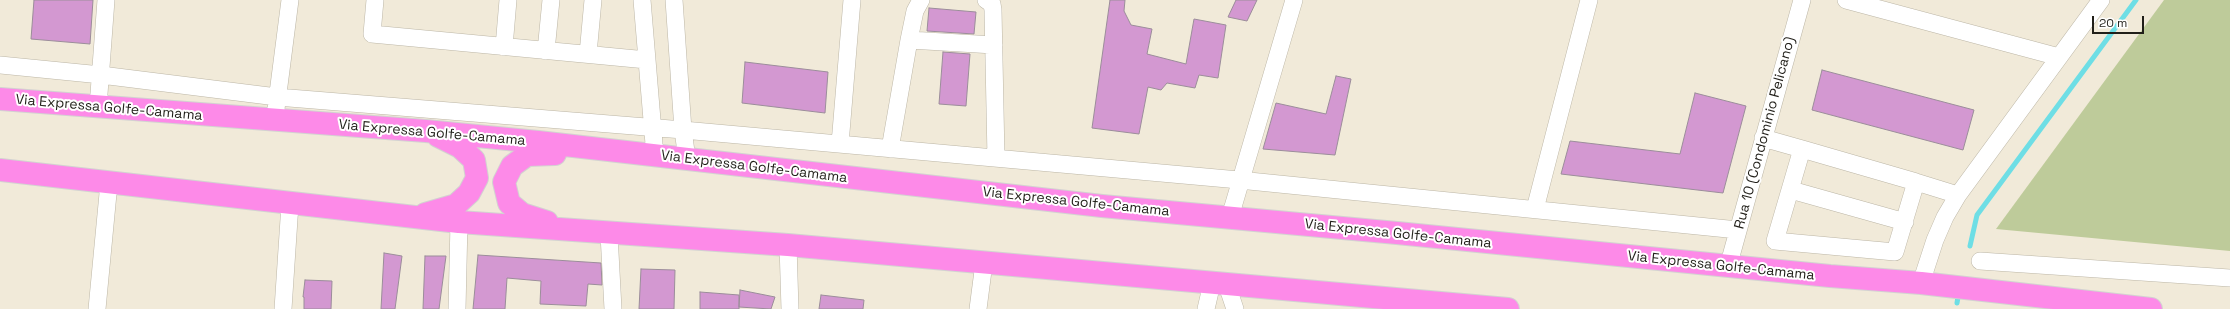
<!DOCTYPE html>
<html>
<head>
<meta charset="utf-8">
<style>
  body { margin:0 }
  #map { position:relative; width:2230px; height:309px; overflow:hidden; background:#f1ead9; font-family:"Space Grotesk",sans-serif }
  canvas { display:block }
  .scale { position:absolute; left:2092px; top:16px; width:52px; height:18px; box-sizing:border-box; border:2px solid #211f19; border-top:0; padding-left:5px; font-size:12px; line-height:14px; white-space:nowrap; color:#211f19; -webkit-text-stroke:3px #fff; paint-order:stroke }
</style>
</head>
<body>
<div id="map">
<canvas width="2230" height="309"></canvas>
<div class="scale">20 m</div>
</div>
<script>
const ctx = document.querySelector('canvas').getContext('2d');
ctx.lineJoin = 'round';
function paint(path, color) {
  ctx.fillStyle = color;
  ctx.fill(path, 'evenodd');
}
function poly(rows) {
  const path = new Path2D();
  for (const r of rows) {
    path.moveTo(r[0], r[1]);
    for (let i = 2; i < r.length; i += 2) path.lineTo(r[i], r[i + 1]);
  }
  return path;
}
function stroke(path, color, width, dash) {
  ctx.strokeStyle = color;
  ctx.lineWidth = width;
  ctx.lineCap = dash ? 'butt' : 'round';
  ctx.setLineDash(dash || []);
  ctx.stroke(path);
}
function write(font, color, halo, rows, align = 'center') {
  ctx.font = font + ' "Space Grotesk",sans-serif';
  ctx.lineWidth = 4;
  ctx.setLineDash([]);
  ctx.textBaseline = 'middle';
  ctx.strokeStyle = halo;
  ctx.fillStyle = color;
  for (const [text, x, y, turn = 0] of rows) {
    ctx.save();
    ctx.translate(x, y);
    ctx.rotate((+turn || 0) * Math.PI / 180);
    ctx.textAlign = isNaN(turn) ? turn : align;
    if (halo) ctx.strokeText(text, 0, 0);
    ctx.fillText(text, 0, 0);
    ctx.restore();
  }
}
paint(poly([
  [2164,0,2230,0,2230,251,1996,229]
]), '#becb9a');
stroke(poly([
  [1970,246,1977,215,2136,0],
  [1957,303,1958,297]
]), '#6edee5', 5);
const building = poly([
  [34,0,93,0,90,44,31,39,34,0],
  [1110,0,1125,0,1124,11,1131,25,1152,29,1147,54,1186,64,1194,19,1226,25,1218,78,1199,75,1195,88,1167,83,1161,90,1148,87,1139,134,1092,128,1110,0],
  [1236,0,1257,0,1247,21,1228,17,1236,0],
  [929,8,976,12,974,34,927,31,929,8],
  [943,52,970,54,966,106,939,104,943,52],
  [745,62,828,72,825,113,742,103,745,62],
  [1822,70,1974,110,1963,150,1812,110,1822,70],
  [1336,76,1351,79,1335,155,1263,149,1276,103,1326,114,1336,76],
  [1695,93,1746,106,1723,193,1561,174,1570,141,1680,154,1695,93],
  [384,253,402,256,395,309,381,309,384,253],
  [478,255,601,263,602,285,588,284,586,306,540,304,541,281,507,278,505,309,473,309,478,255],
  [425,256,446,256,439,309,423,309,425,256],
  [641,269,675,270,674,309,639,309,641,269],
  [305,280,332,281,331,309,304,309,304,297,303,297,305,280],
  [740,290,775,297,771,309,739,307,740,290],
  [700,292,739,295,739,309,700,309,700,292],
  [821,295,864,300,863,309,819,309,821,295]
]);
paint(building, '#d398d1');
stroke(building, '#9b8d9a', 1);
const minor = poly([
  [375,0,372,34,647,60],
  [642,0,655,156],
  [674,0,683,130,687,159],
  [986,0,992,4,993,10,996,158],
  [1846,0,2059,57],
  [909,40,994,45],
  [504,47,508,0],
  [546,51,551,0],
  [588,54,593,0],
  [0,65,101,75,277,97,683,130,1239,180,1738,230],
  [98,107,106,0],
  [276,109,290,0],
  [1763,138,1802,149],
  [840,144,852,0],
  [890,149,909,40,915,11,921,0],
  [1802,149,1916,182,1895,252,1775,241,1802,149],
  [1916,182,1958,195],
  [1791,190,1905,222],
  [1535,209,1589,0],
  [1230,217,1294,0],
  [609,234,613,309],
  [788,245,790,309],
  [1980,261,2230,278],
  [1728,267,1802,0],
  [1921,283,1935,240,1945,217,1958,195,2101,0],
  [1227,285,1235,309],
  [97,309,109,183],
  [283,309,290,204],
  [457,309,459,222],
  [978,309,984,263],
  [1206,309,1212,283]
]);
const highway = poly([
  [0,99,426,131,538,142,1102,206,1397,233,1830,276,1921,283,2151,309],
  [0,170,459,222,788,245,1508,309],
  [425,214,456,205,469,193,477,178,474,160,460,147,438,136],
  [547,222,522,214,509,203,504,182,512,166,527,155,555,154]
]);
stroke(minor, '#bcb6a6', 18);
stroke(highway, '#d3d2d1', 24);
stroke(minor, '#fff', 17);
stroke(highway, '#fd8ae8', 22);
write('14px', '#211f19', '#fff', [
  ["Via Expressa Golfe-Camama",109,108,5],
  ["Via Expressa Golfe-Camama",432,133,5],
  ["Rua 10 (Condominio Pelicano)",1765,133,-75],
  ["Via Expressa Golfe-Camama",754,167,7],
  ["Via Expressa Golfe-Camama",1076,202,6],
  ["Via Expressa Golfe-Camama",1398,234,6],
  ["Via Expressa Golfe-Camama",1721,266,6]
]);
</script>
</body>
</html>
